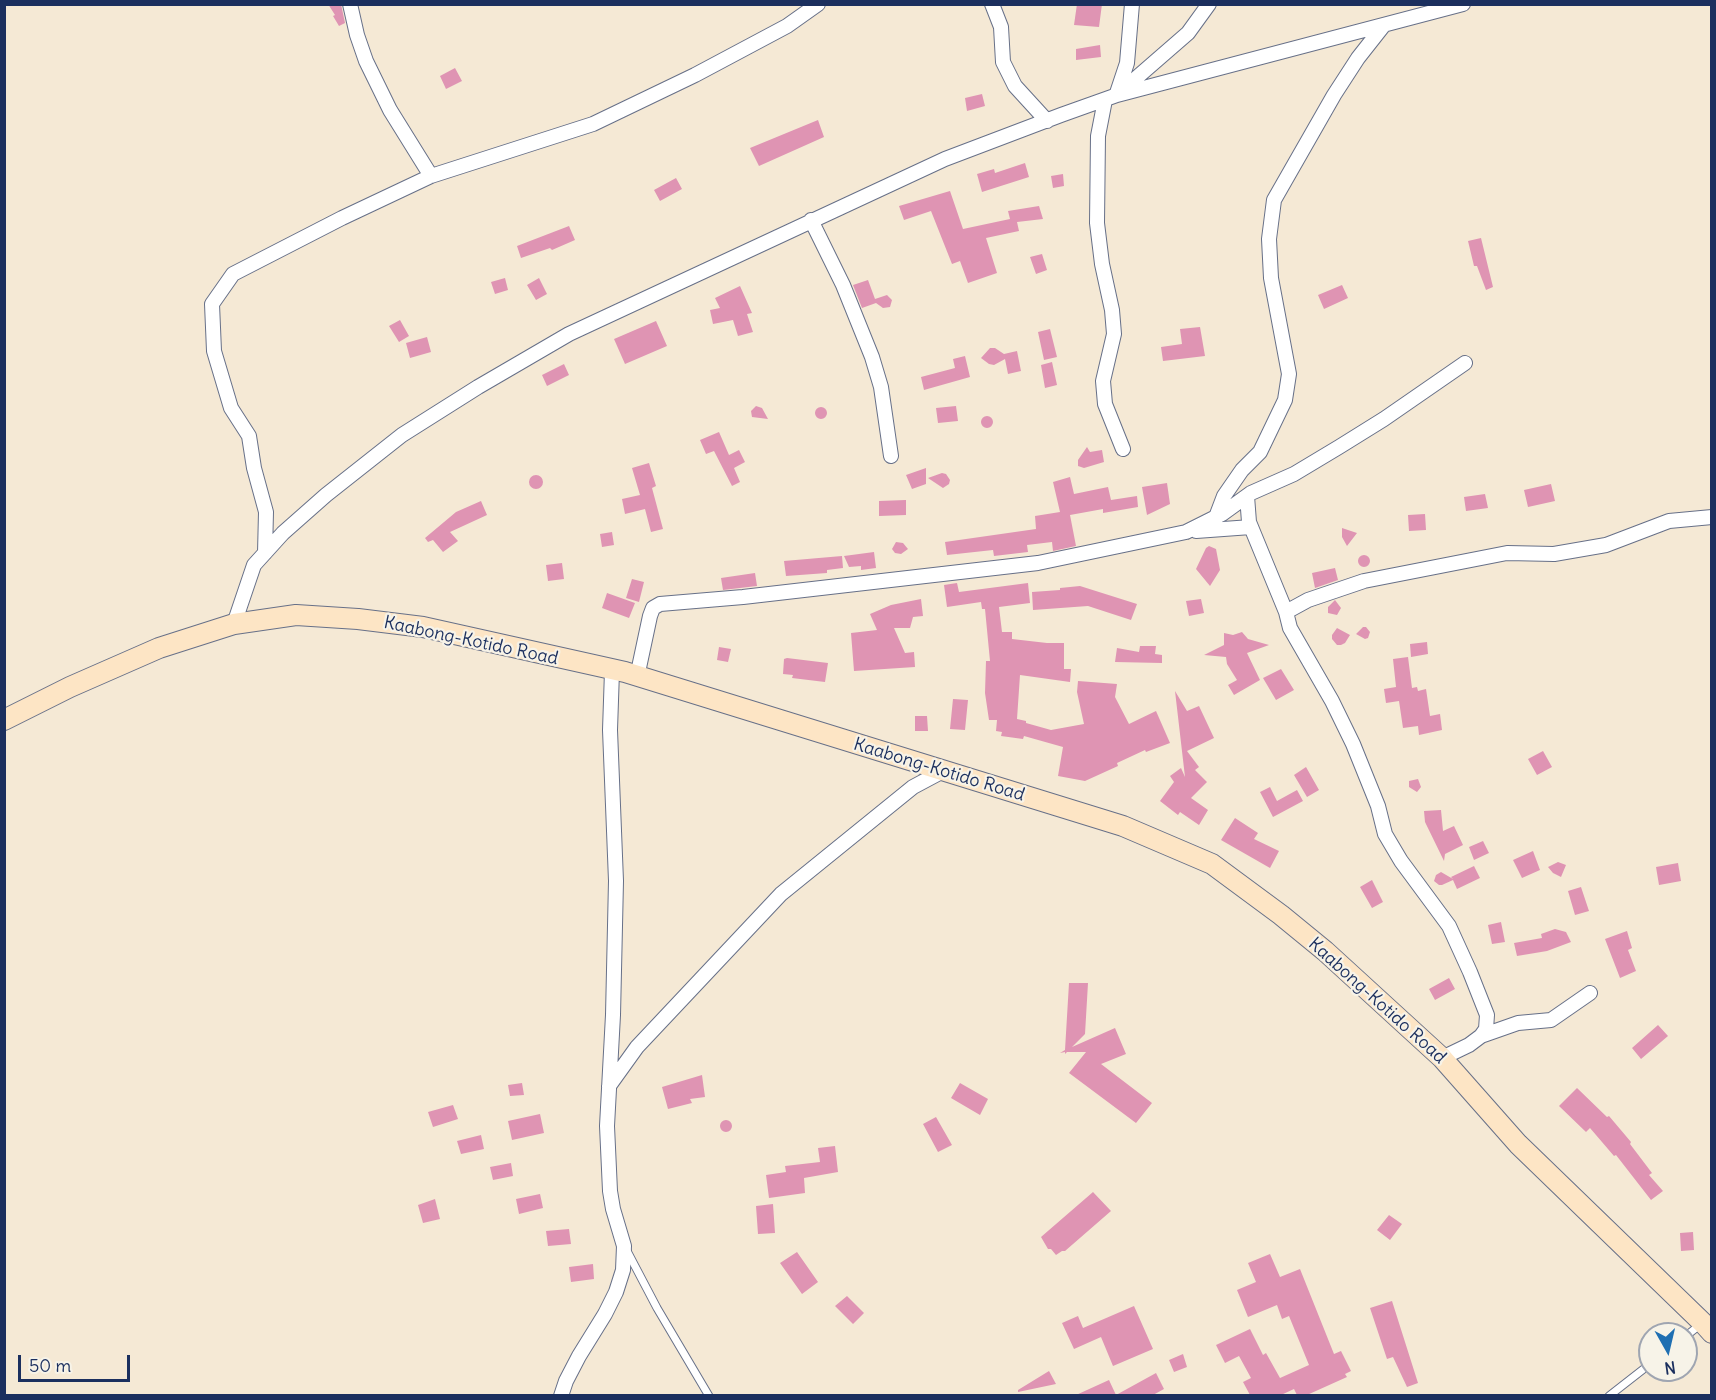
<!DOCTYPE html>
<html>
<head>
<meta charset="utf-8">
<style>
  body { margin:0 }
  #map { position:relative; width:1716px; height:1400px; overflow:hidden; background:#f5e9d5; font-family:Delius,sans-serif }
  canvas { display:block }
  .frame { position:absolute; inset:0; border:6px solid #1b2f5e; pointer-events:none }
  .north { position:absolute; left:1638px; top:1322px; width:60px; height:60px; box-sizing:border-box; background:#f7f3e8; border:2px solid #9fa5b1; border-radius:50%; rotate:172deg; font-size:16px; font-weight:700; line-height:24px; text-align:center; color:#1b2f5e }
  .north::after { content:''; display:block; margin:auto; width:21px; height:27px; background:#1f6fb2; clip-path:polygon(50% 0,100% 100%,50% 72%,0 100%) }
  .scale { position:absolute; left:18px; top:1355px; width:112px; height:27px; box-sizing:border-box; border:3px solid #1b2f5e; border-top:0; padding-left:8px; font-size:18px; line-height:21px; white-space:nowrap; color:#1b2f5e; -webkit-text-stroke:4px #f7f3e8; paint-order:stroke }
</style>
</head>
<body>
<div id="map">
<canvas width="1716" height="1400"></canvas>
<div class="frame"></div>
<div class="north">N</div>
<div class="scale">50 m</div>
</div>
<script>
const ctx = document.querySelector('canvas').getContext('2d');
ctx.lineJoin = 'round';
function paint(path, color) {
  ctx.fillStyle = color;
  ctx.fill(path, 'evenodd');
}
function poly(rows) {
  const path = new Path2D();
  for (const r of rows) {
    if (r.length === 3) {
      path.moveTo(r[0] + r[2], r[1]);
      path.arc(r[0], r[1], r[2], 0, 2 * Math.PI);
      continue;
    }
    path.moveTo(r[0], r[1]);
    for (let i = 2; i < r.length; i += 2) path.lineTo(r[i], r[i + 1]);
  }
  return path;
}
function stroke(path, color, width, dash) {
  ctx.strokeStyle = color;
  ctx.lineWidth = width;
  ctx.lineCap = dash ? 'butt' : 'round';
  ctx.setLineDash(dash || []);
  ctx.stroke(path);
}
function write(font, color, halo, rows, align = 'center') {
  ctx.font = font + ' Delius,sans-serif';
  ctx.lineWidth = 4.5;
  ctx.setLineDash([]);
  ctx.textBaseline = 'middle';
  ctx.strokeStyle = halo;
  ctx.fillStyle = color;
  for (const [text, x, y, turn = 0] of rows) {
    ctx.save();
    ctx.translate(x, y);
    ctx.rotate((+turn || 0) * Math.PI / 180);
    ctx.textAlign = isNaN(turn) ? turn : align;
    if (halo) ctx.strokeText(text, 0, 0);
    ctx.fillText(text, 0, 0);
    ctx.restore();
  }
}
paint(poly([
  [328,4,341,4,345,23,339,26,333,16,335,15],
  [1077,4,1102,4,1099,27,1074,25],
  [1100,45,1101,57,1076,60,1076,49],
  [455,68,462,81,446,89,440,76],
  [982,94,985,106,967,111,965,98],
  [818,120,824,137,759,166,750,148],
  [1025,163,1029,177,982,192,977,174,994,169,995,173],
  [1063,174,1064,186,1053,188,1051,176],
  [676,178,682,189,660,201,654,190],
  [950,191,963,229,1010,219,1008,211,1039,206,1043,219,1017,222,1019,231,986,238,997,273,968,283,960,261,952,264,931,211,904,220,899,206],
  [569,226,575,240,552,250,550,248,521,258,517,246],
  [1481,238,1493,287,1486,290,1477,266,1474,266,1468,241],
  [1042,254,1047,270,1036,274,1030,257],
  [505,278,508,290,495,294,491,282],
  [539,278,547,294,536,300,527,285],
  [868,280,875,299,887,295,892,300,890,307,883,308,876,303,862,308,853,285],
  [1342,285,1348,298,1324,309,1318,295],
  [740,286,752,313,747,314,753,332,738,336,733,320,713,324,710,310,720,308,715,298],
  [400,320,409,336,399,342,389,326],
  [656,321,667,346,625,364,614,339],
  [1200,327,1205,356,1163,361,1161,347,1182,344,1180,329],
  [1050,329,1057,357,1044,360,1038,332],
  [427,337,431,352,410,358,406,343],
  [990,348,995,348,1004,354,1017,351,1021,371,1008,374,1005,359,994,365,989,364,981,358],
  [965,356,970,377,924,390,921,377,955,368,953,359],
  [1052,362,1057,385,1045,388,1041,365],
  [564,364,569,375,547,386,542,375],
  [756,406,762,408,768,419,752,417,751,411],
  [956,406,958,421,938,423,936,408],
  [821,413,6],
  [987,422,6],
  [719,432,729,455,739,450,745,462,734,468,740,482,732,486,714,451,706,454,700,440],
  [1087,447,1090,452,1102,450,1104,462,1084,468,1078,466,1078,460],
  [649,463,656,486,652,488,663,529,651,532,645,509,625,514,622,499,640,495,632,468],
  [926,468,926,484,912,489,906,475],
  [942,473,946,474,950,480,949,484,943,488,928,478],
  [536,482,7],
  [1070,477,1074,494,1108,487,1111,500,1137,496,1138,507,1103,513,1103,509,1070,515,1076,546,1053,551,1052,542,1027,545,1028,552,994,556,993,550,947,555,945,542,1036,529,1035,516,1060,512,1053,482],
  [1167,483,1170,504,1147,515,1142,487],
  [1551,484,1555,501,1528,507,1524,490],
  [1485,494,1488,508,1466,511,1464,497],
  [906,500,906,515,879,516,879,501],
  [481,501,487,515,450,532,458,541,443,552,433,540,428,542,425,538,456,512],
  [1425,514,1426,530,1409,531,1408,515],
  [1342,528,1357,533,1347,546,1342,537],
  [612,532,614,545,602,547,600,534],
  [896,542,903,543,908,549,901,554,895,553,892,549],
  [1209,546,1216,549,1220,570,1210,586,1196,569,1206,548],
  [874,552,876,568,861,570,861,566,849,567,844,556],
  [1364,561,6],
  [842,556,843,568,827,570,827,573,786,576,784,561],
  [562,563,564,579,548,581,546,565],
  [1335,568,1338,580,1315,588,1312,573],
  [755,573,757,586,723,590,721,578],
  [632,579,644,582,639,602,626,598],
  [957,583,959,592,1028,583,1030,603,999,607,1002,632,1012,632,1012,639,1047,643,1064,643,1064,669,1071,669,1070,682,1020,675,1017,719,1026,721,1026,723,1051,730,1084,724,1077,692,1078,681,1117,684,1115,697,1129,724,1156,711,1170,743,1146,752,1145,750,1117,763,1118,766,1085,781,1058,776,1063,747,1024,736,1023,739,1001,736,1002,732,996,731,997,720,989,720,985,693,986,661,990,661,985,609,982,609,981,602,947,607,944,585],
  [1080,586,1137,604,1131,620,1088,606,1033,610,1032,592,1060,590,1060,588],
  [607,593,635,603,629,618,602,608],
  [921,599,923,616,913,617,910,628,894,628,905,653,914,652,915,667,854,671,851,633,877,630,870,614,891,605],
  [1201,599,1204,613,1189,616,1186,601],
  [1335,600,1341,608,1337,615,1328,613,1328,607],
  [1363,627,1366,627,1370,632,1368,638,1365,639,1356,634],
  [1337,628,1350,635,1345,643,1341,645,1337,645,1332,639,1332,635],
  [1242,632,1248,639,1269,645,1247,653,1260,680,1234,695,1228,685,1237,680,1227,664,1226,657,1204,655,1224,645,1224,633,1233,635],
  [1427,642,1428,654,1411,657,1410,644],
  [1140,646,1156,646,1155,654,1162,655,1162,663,1115,662,1117,648,1139,652],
  [719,647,731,649,728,662,717,660],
  [1408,657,1412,688,1417,687,1418,691,1426,689,1430,716,1440,714,1442,730,1419,735,1418,726,1403,728,1399,701,1386,703,1384,689,1396,687,1393,659],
  [787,658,828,663,825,682,792,678,793,675,783,674,784,659],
  [1281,669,1294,690,1276,700,1263,678],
  [1175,691,1187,711,1199,706,1214,738,1187,751,1199,767,1195,770,1207,782,1191,798,1208,810,1199,825,1180,812,1178,815,1160,801,1174,782,1170,776,1181,768,1185,777],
  [953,699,968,700,965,730,950,729],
  [915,716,927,716,928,731,915,731],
  [1543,751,1552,767,1537,775,1528,759],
  [1306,767,1319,790,1307,797,1294,775],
  [1418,779,1421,787,1417,792,1409,787,1409,781],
  [1270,787,1277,801,1297,790,1303,801,1273,817,1260,792],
  [1441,810,1443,831,1454,826,1463,845,1445,854,1444,861,1425,822,1424,811],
  [1235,818,1258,833,1254,839,1279,851,1270,868,1221,840],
  [1483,841,1489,853,1474,860,1469,847],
  [1533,851,1540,870,1522,878,1513,860],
  [1558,862,1566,865,1561,877,1553,873,1548,867],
  [1678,863,1681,881,1659,885,1656,867],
  [1474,866,1480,878,1457,889,1453,880,1442,885,1439,885,1434,881,1436,875,1441,872,1453,879,1451,877],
  [1372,880,1383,902,1372,908,1360,887],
  [1581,887,1589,911,1575,915,1568,891],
  [1501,922,1505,942,1492,944,1488,925],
  [1555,929,1566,932,1571,942,1547,951,1517,956,1514,943,1542,938,1541,934],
  [1627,931,1632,948,1628,950,1636,971,1620,978,1605,939],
  [1449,978,1455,989,1435,1000,1429,989],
  [1069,983,1088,983,1085,1034,1072,1047,1115,1028,1126,1054,1101,1064,1152,1103,1136,1123,1069,1073,1086,1052,1067,1052,1065,1054,1065,1052,1060,1053,1065,1050],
  [1658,1025,1668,1036,1641,1059,1632,1048],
  [702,1075,705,1097,690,1099,692,1103,668,1109,662,1087],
  [522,1083,524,1095,510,1096,508,1085],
  [960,1083,988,1099,980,1115,951,1098],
  [1577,1088,1607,1117,1609,1116,1631,1142,1630,1144,1652,1173,1649,1175,1663,1191,1651,1200,1616,1155,1614,1156,1590,1128,1586,1132,1559,1106],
  [453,1105,458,1119,433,1127,428,1112],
  [540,1114,544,1133,512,1140,508,1121],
  [936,1117,952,1145,938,1152,923,1124],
  [726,1126,6],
  [481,1135,484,1149,461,1154,457,1141],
  [835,1146,838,1172,804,1178,805,1193,769,1198,766,1175,786,1172,785,1166,820,1162,818,1148],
  [511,1163,513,1176,493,1180,490,1167],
  [1093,1192,1111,1211,1065,1251,1062,1251,1056,1255,1051,1249,1048,1249,1041,1237],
  [540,1194,543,1208,519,1214,516,1199],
  [435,1199,440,1219,423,1223,418,1205],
  [773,1204,775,1233,758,1234,756,1206],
  [1389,1215,1402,1224,1390,1240,1377,1230],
  [569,1229,571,1244,548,1246,546,1231],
  [1693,1232,1694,1250,1681,1251,1680,1233],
  [797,1252,818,1282,802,1294,780,1263],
  [1270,1254,1280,1277,1300,1269,1334,1354,1341,1351,1351,1371,1345,1374,1347,1377,1307,1395,1297,1395,1294,1389,1281,1395,1250,1395,1243,1382,1251,1378,1239,1356,1225,1363,1216,1345,1250,1329,1263,1355,1266,1353,1280,1378,1309,1365,1289,1316,1282,1319,1277,1305,1248,1317,1237,1290,1256,1282,1248,1263],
  [593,1264,594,1279,571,1282,569,1267],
  [847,1296,864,1313,853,1324,835,1306],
  [1392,1301,1418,1383,1407,1387,1393,1357,1387,1359,1370,1308],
  [1134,1306,1153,1349,1113,1366,1101,1337,1074,1349,1062,1323,1078,1316,1083,1328],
  [1183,1354,1187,1367,1174,1372,1169,1360],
  [1049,1371,1056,1384,1018,1392,1018,1390],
  [1156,1373,1164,1389,1153,1395,1076,1395,1109,1380,1116,1395]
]), '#df94b3');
const lane = poly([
  [626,1249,657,1308,709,1396],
  [1686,1336,1701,1324],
  [1609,1396,1650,1364]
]);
const street = poly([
  [350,4,357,35,366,61,390,110,431,176],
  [992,4,1001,27,1003,62,1015,86,1047,121],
  [1117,93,1127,63,1132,4],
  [1119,93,1188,33,1209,4],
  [1105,100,1098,136,1097,223,1102,264,1112,310,1114,334,1103,381,1105,404,1123,449],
  [811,220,843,285,872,357,881,387,891,456],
  [1247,496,1249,522,1286,612,1290,628,1332,701,1353,744,1378,806,1385,834,1401,861,1449,926,1470,972,1487,1015,1486,1029,1481,1036,1469,1045,1442,1058],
  [1216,517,1224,496,1242,470,1260,452,1285,400,1289,374,1271,278,1269,239,1274,200,1334,95,1358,58,1384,25],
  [1196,531,1251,527],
  [265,553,266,512,254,468,249,436,231,408,214,351,212,304,233,274,342,218,431,176,593,124,695,75,787,26,818,4],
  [1286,612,1308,600,1364,581,1507,553,1554,554,1606,545,1669,521,1712,517],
  [234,624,254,565,283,533,326,495,402,435,478,387,569,334,945,159,1061,115,1117,95,1463,4],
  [637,677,650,616,653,608,660,604,743,597,1038,563,1186,532,1222,514,1251,493,1294,474,1339,447,1384,419,1465,363],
  [1481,1036,1518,1023,1551,1020,1590,993],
  [609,1086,637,1047,781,894,913,787,943,771],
  [561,1396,566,1381,579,1356,605,1314,616,1292,623,1270,624,1246,613,1209,610,1191,607,1126,613,1015,616,881,610,730,612,671]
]);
const secondary = poly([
  [4,720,70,687,159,648,234,624,296,615,358,619,423,627,625,672,1123,826,1212,864,1281,915,1325,951,1442,1058,1518,1144,1703,1323,1712,1333]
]);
stroke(lane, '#677088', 9);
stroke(street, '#677088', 16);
stroke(secondary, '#677088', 22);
stroke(lane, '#fff', 7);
stroke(street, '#fff', 14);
stroke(secondary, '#fde5c5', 20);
write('18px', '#1b2f5e', '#f7f3e8', [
  ["Kaabong-Kotido Road",471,641,12],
  ["Kaabong-Kotido Road",939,770,17],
  ["Kaabong-Kotido Road",1377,1001,42]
]);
</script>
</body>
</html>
